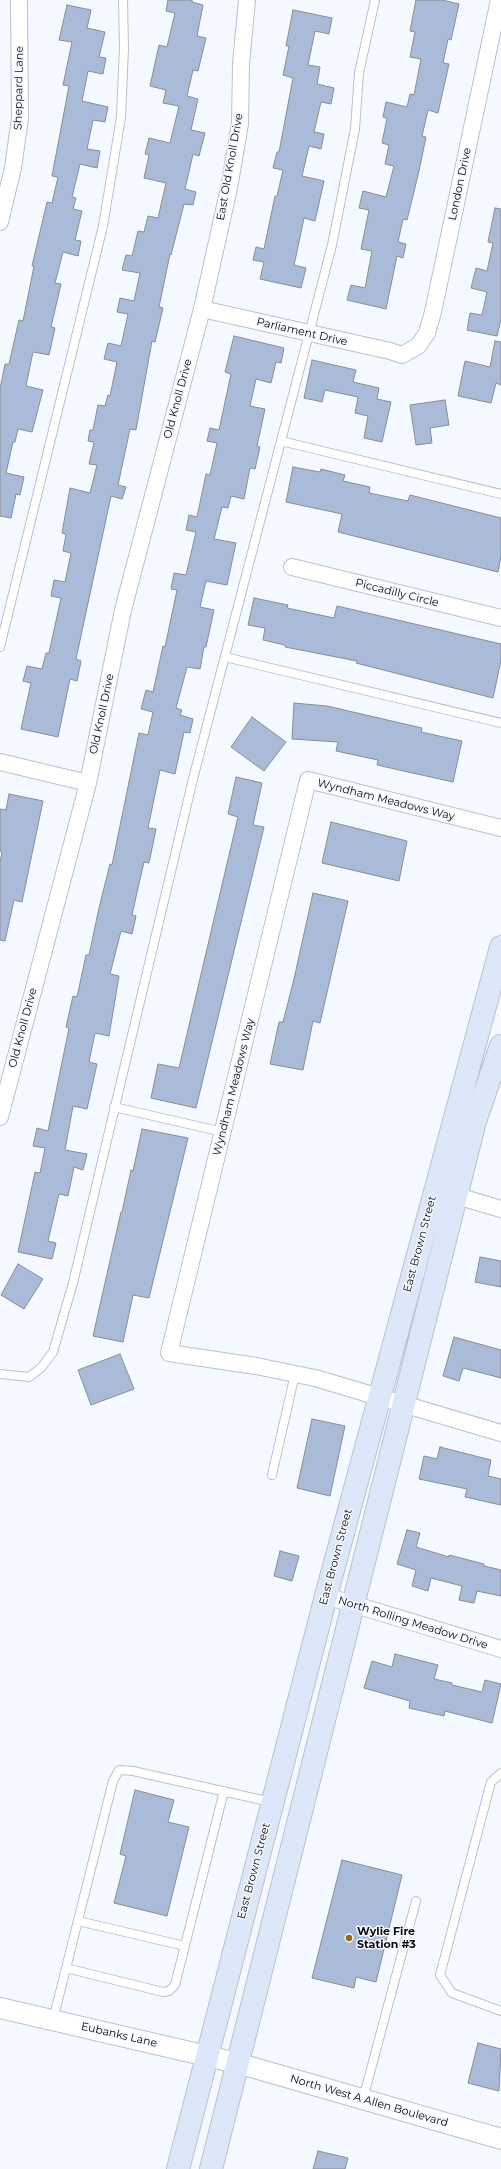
<!DOCTYPE html>
<html>
<head>
<meta charset="utf-8">
<style>
  body { margin:0 }
  canvas { display:block; background:#f4f8ff }
</style>
</head>
<body>
<canvas width="501" height="2169"></canvas>
<script>
const ctx = document.querySelector('canvas').getContext('2d');
ctx.lineJoin = 'round';
function paint(path, color) {
  ctx.fillStyle = color;
  ctx.fill(path, 'evenodd');
}
function poly(rows) {
  const path = new Path2D();
  for (const r of rows) {
    path.moveTo(r[0], r[1]);
    for (let i = 2; i < r.length; i += 2) path.lineTo(r[i], r[i + 1]);
  }
  return path;
}
function stroke(path, color, width, dash) {
  ctx.strokeStyle = color;
  ctx.lineWidth = width;
  ctx.lineCap = dash ? 'butt' : 'round';
  ctx.setLineDash(dash || []);
  ctx.stroke(path);
}
function write(font, color, halo, rows, align = 'center') {
  ctx.font = font + ' Montserrat,sans-serif';
  ctx.lineWidth = 3;
  ctx.setLineDash([]);
  ctx.textBaseline = 'middle';
  ctx.strokeStyle = halo;
  ctx.fillStyle = color;
  for (const [text, x, y, turn = 0] of rows) {
    ctx.save();
    ctx.translate(x, y);
    ctx.rotate((+turn || 0) * Math.PI / 180);
    ctx.textAlign = isNaN(turn) ? turn : align;
    if (halo) ctx.strokeText(text, 0, 0);
    ctx.fillText(text, 0, 0);
    ctx.restore();
  }
}
const building = poly([
  [168,0,192,0,192,2,203,5,197,36,206,38,198,71,193,70,187,96,198,99,191,130,205,133,199,156,193,154,185,189,196,192,193,205,184,204,171,255,170,254,159,307,163,308,155,342,152,341,136,430,130,429,118,485,126,487,122,499,111,496,76,659,81,661,77,681,70,679,58,737,21,729,31,683,23,681,27,666,42,669,46,653,49,653,61,598,51,596,54,580,65,582,71,553,63,551,66,534,62,533,70,488,90,493,97,465,89,464,94,442,88,441,90,430,93,430,98,405,105,406,108,395,110,396,117,362,104,359,108,343,121,346,128,314,117,312,120,298,134,301,140,273,122,270,126,255,132,256,138,231,144,232,148,216,158,218,166,183,144,178,149,155,145,154,149,138,170,143,179,106,163,103,166,90,150,86,159,45,167,47,175,13,166,11,168,0],
  [416,0,442,0,459,4,451,40,448,39,443,63,449,64,438,113,428,110,422,136,426,137,419,171,407,220,403,219,398,242,406,244,403,258,397,256,386,309,347,300,351,285,365,288,372,251,361,249,369,210,359,208,363,191,386,197,394,166,385,164,389,145,382,143,387,118,383,117,386,102,407,107,410,94,414,95,421,59,410,57,415,32,410,31,416,0],
  [67,5,91,10,87,28,105,32,99,57,106,58,103,74,88,71,82,101,108,107,105,122,93,120,87,149,100,151,97,168,80,164,72,197,76,198,73,209,82,211,75,240,81,241,78,256,63,252,55,283,61,284,51,327,55,328,49,355,33,352,26,386,43,390,32,432,18,429,15,442,13,442,6,473,24,477,20,495,16,494,11,518,0,516,0,389,5,364,9,364,19,320,23,321,34,266,32,266,47,202,52,203,58,177,52,176,69,86,63,85,72,42,59,40,67,5],
  [293,10,332,18,329,34,315,31,308,65,320,67,317,84,334,88,331,104,321,102,314,132,324,134,321,149,309,146,302,176,324,181,315,221,304,218,296,256,294,265,306,268,301,288,260,279,264,262,253,260,256,247,264,249,275,196,277,196,283,170,273,168,277,152,279,152,293,78,283,75,289,46,286,46,293,10],
  [495,208,501,209,501,319,497,336,467,330,470,313,482,315,487,292,471,288,476,268,487,271,493,243,488,242,495,208],
  [234,336,284,348,281,363,276,362,271,383,256,379,250,406,265,409,257,446,260,447,255,469,250,468,244,499,231,496,228,508,222,507,214,539,236,543,227,585,206,581,200,607,214,610,206,647,204,647,200,669,187,667,176,708,182,710,180,715,193,719,190,733,184,732,175,774,160,770,148,828,156,829,149,863,144,862,138,888,132,915,136,916,132,934,121,931,110,974,119,976,109,1036,95,1033,89,1062,97,1064,87,1109,73,1106,65,1150,87,1154,83,1170,74,1167,68,1196,59,1194,48,1241,56,1243,52,1259,18,1252,35,1172,40,1173,45,1148,33,1146,37,1128,48,1131,69,1028,66,1027,73,996,77,997,86,955,89,955,99,908,110,864,112,865,139,733,148,735,153,712,141,709,146,690,153,692,163,646,165,647,177,590,171,589,174,573,186,575,196,532,186,530,189,515,197,517,206,474,210,475,217,443,207,441,210,428,219,430,231,374,225,372,234,336],
  [495,341,501,342,501,385,496,383,491,403,458,396,465,361,490,367,495,341],
  [312,360,356,370,353,382,379,388,377,399,391,402,382,442,364,438,368,416,355,413,358,397,325,390,322,402,304,398,312,360],
  [445,400,449,425,430,428,432,443,416,445,410,405,445,400],
  [293,467,320,472,321,469,345,475,343,481,370,487,369,493,408,501,410,495,501,518,501,556,498,572,338,532,342,514,286,502,293,467],
  [254,598,288,605,287,608,334,618,337,606,501,644,501,660,493,698,356,663,357,661,285,647,285,645,263,640,265,628,248,625,254,598],
  [294,703,327,706,422,728,421,732,462,741,453,782,377,765,378,760,336,751,338,742,292,739,294,703],
  [252,717,286,742,264,771,231,747,252,717],
  [236,777,262,783,253,825,264,827,196,1108,151,1098,158,1064,179,1068,238,817,228,814,236,777],
  [9,794,43,801,22,902,14,900,5,941,0,940,0,862,2,852,0,851,0,809,6,810,9,794],
  [331,822,407,841,399,881,322,863,331,822],
  [313,893,348,901,320,1023,313,1021,303,1070,270,1064,279,1022,283,1022,294,979,313,893],
  [142,1129,188,1138,149,1298,133,1295,123,1342,93,1336,121,1212,122,1212,131,1170,133,1171,142,1129],
  [480,1257,501,1261,501,1287,475,1282,480,1257],
  [18,1264,43,1279,24,1309,1,1295,18,1264],
  [454,1337,501,1350,501,1378,463,1368,459,1381,443,1376,454,1337],
  [120,1354,134,1389,91,1405,78,1370,120,1354],
  [312,1419,345,1426,330,1496,297,1488,312,1419],
  [440,1447,491,1460,488,1476,501,1479,501,1505,465,1497,467,1489,419,1479,424,1456,437,1459,440,1447],
  [407,1530,420,1533,416,1547,449,1557,449,1555,484,1564,484,1566,501,1570,501,1596,477,1591,474,1603,459,1600,462,1586,431,1578,428,1591,412,1586,416,1570,397,1564,407,1530],
  [280,1551,299,1556,292,1581,274,1576,280,1551],
  [395,1654,438,1665,434,1679,452,1683,452,1685,482,1692,485,1680,501,1684,492,1723,445,1711,444,1716,409,1708,410,1701,364,1688,372,1661,392,1667,395,1654],
  [135,1790,174,1800,168,1822,189,1827,167,1916,114,1903,126,1856,120,1854,135,1790],
  [342,1860,402,1875,376,1982,356,1977,354,1988,312,1978,342,1860],
  [478,2043,501,2049,499,2091,468,2083,478,2043],
  [318,2151,348,2158,345,2169,313,2169,318,2151]
]);
paint(building, '#aabbd9');
stroke(building, '#878d96', 1);
const service = poly([
  [281,441,501,494],
  [0,647,103,226,121,117,124,48,123,0],
  [225,657,501,723],
  [114,1107,223,1132],
  [0,1374,29,1377,41,1368,53,1352,73,1283,193,779,332,245,355,129,359,73,375,0],
  [272,1475,295,1374],
  [501,1773,491,1782,440,1975,452,1993,501,2011],
  [78,1921,185,1946],
  [66,1968,163,1992,169,1991,175,1985,224,1791],
  [53,2020,113,1781,119,1770,133,1771,271,1802],
  [363,2099,416,1901]
]);
const minor = poly([
  [0,222,13,168,20,118,19,0],
  [202,309,390,351,402,355,418,346,427,333,433,312,499,0],
  [292,567,501,618],
  [0,762,88,783],
  [501,828,308,780,169,1353,256,1366,315,1378,501,1433],
  [0,1117,88,783,123,610,202,309,229,188,240,124,241,64,247,0],
  [447,1193,501,1209],
  [326,1596,501,1649]
]);
const tertiary = poly([
  [0,2008,237,2063,501,2139]
]);
const secondary = poly([
  [178,2169,326,1596,501,947],
  [211,2169,475,1121,501,1046]
]);
stroke(service, '#bbc1cc', 10);
stroke(minor, '#bbc1cc', 18);
stroke(tertiary, '#bbc1cc', 22);
stroke(secondary, '#bbc1cc', 24);
stroke(service, '#fff', 8);
stroke(minor, '#fff', 16);
stroke(tertiary, '#fff', 20);
stroke(secondary, '#dde7fa', 22);
for (const [x, y, r, color] of [
  [349,1938,4,"#956d17"]
]) {
  const dot = new Path2D();
  dot.arc(x, y, r, 0, 2 * Math.PI);
  ctx.fillStyle = color;
  ctx.fill(dot);
  stroke(dot, '#f4f8ff', 1.5);
}
write('11px', '#0a0c0f', '#f4f8ff', [
  ["Sheppard Lane",19,88,-89],
  ["East Old Knoll Drive",230,167,-80],
  ["London Drive",460,184,-78],
  ["Parliament Drive",302,332,13],
  ["Old Knoll Drive",178,399,-75],
  ["Piccadilly Circle",397,593,14],
  ["Old Knoll Drive",102,714,-78],
  ["Wyndham Meadows Way",386,800,14],
  ["Old Knoll Drive",23,1028,-75],
  ["Wyndham Meadows Way",234,1087,-76],
  ["East Brown Street",420,1244,-75],
  ["East Brown Street",336,1557,-75],
  ["North Rolling Meadow Drive",413,1623,17],
  ["East Brown Street",254,1871,-75],
  ["Eubanks Lane",119,2035,13],
  ["North West A Allen Boulevard",369,2101,16]
]);
write('bold 11px', '#0a0c0f', '#f4f8ff', [
  ["Wylie Fire",357,1932],
  ["Station #3",357,1945]
], 'left');
</script>
</body>
</html>
